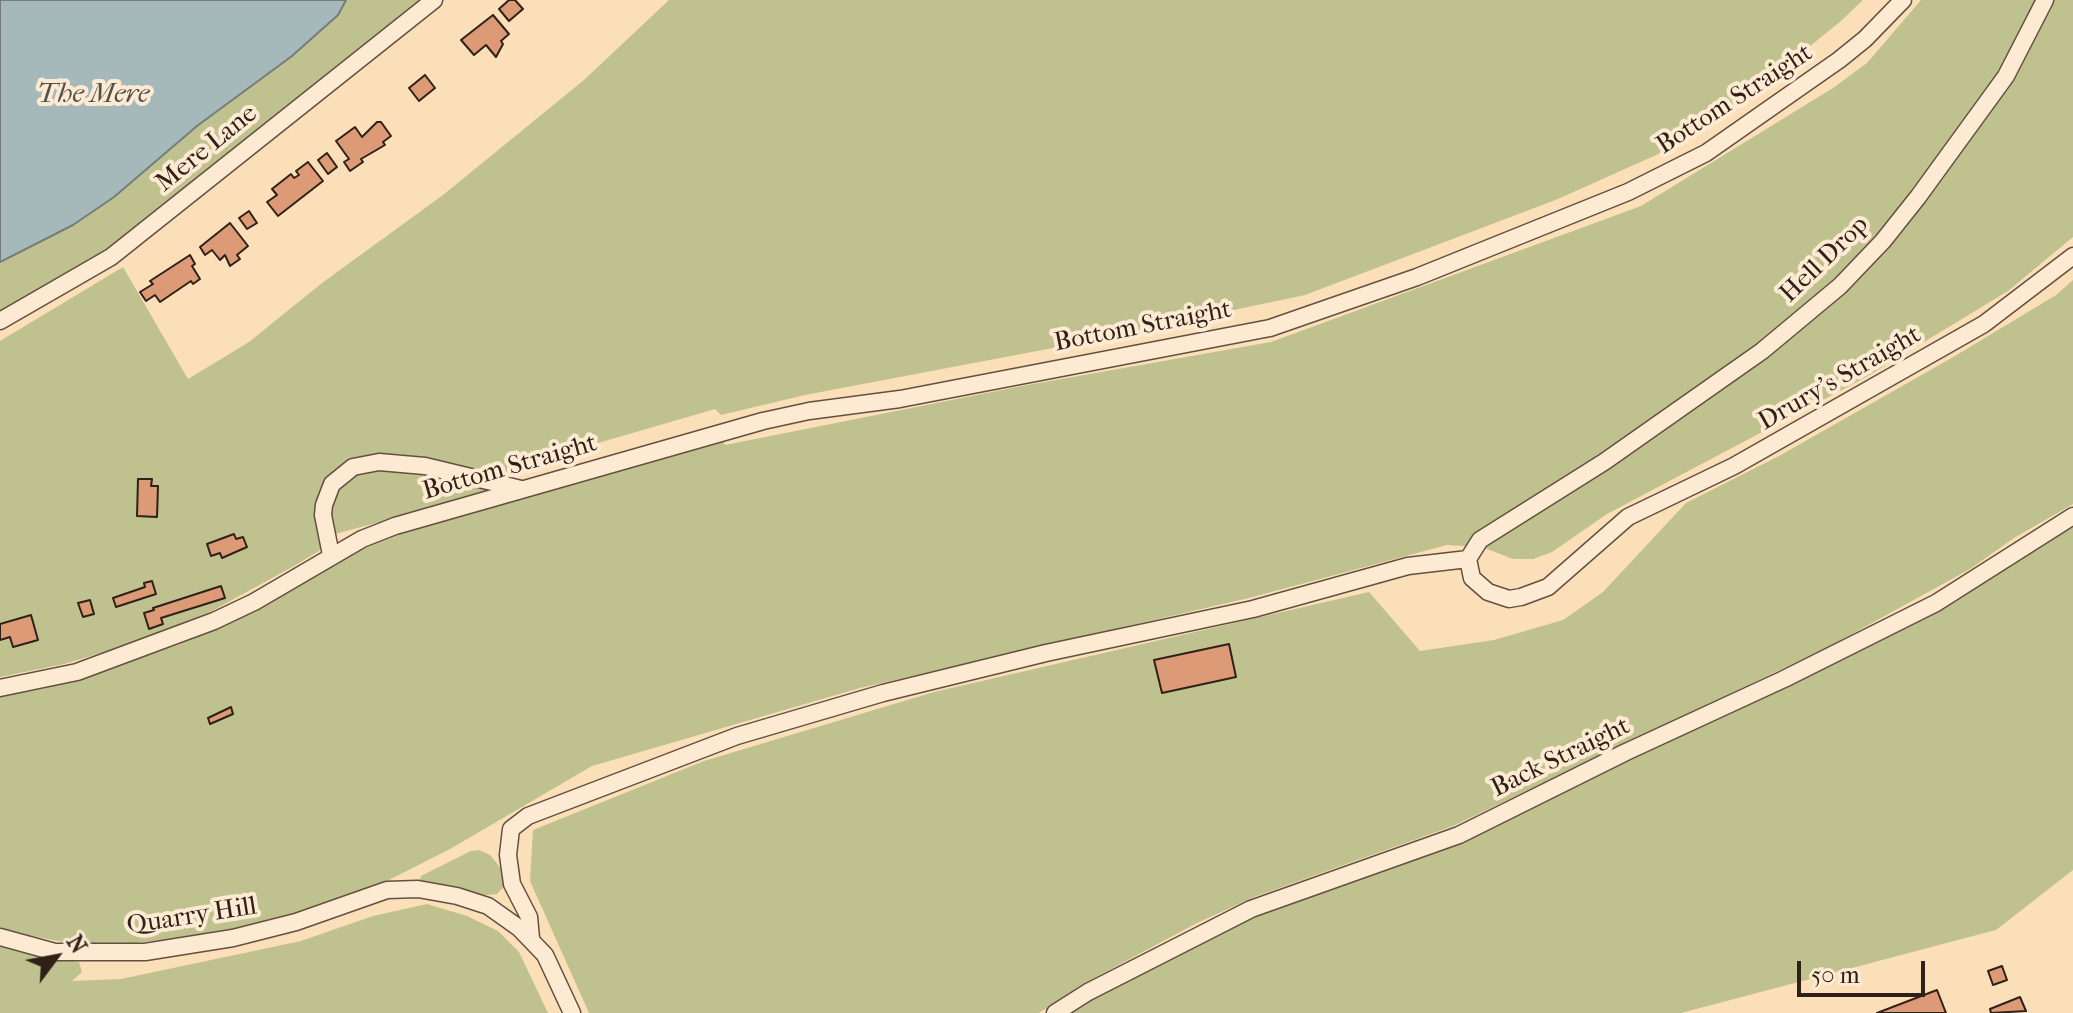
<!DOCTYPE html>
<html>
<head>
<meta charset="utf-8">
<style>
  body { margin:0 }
  #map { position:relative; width:2073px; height:1013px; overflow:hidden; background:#fbdfb9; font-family:"IM FELL French Canon",serif }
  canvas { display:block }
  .north { position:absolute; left:16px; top:917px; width:80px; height:80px; -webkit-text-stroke:6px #fcead2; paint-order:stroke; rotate:58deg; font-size:22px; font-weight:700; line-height:32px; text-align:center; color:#302118 }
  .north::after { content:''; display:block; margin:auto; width:28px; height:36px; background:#302118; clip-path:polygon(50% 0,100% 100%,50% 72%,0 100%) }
  .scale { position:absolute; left:1797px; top:961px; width:128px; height:36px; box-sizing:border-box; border:4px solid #302118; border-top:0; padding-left:10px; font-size:24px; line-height:28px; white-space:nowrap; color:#302118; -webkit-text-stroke:6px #fcead2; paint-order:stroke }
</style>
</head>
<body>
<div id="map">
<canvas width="2073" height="1013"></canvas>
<div class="north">N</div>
<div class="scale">50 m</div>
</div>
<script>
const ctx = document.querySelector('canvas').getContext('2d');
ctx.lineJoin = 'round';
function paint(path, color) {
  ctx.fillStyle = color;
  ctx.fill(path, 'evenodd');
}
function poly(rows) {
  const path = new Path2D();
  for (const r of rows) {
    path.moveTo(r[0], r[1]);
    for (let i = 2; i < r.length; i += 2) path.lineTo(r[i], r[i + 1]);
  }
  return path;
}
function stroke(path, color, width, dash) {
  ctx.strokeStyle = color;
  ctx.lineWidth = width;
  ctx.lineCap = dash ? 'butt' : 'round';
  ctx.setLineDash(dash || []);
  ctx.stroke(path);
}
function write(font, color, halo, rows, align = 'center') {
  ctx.font = font + ' "IM FELL French Canon",serif';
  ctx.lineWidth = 8;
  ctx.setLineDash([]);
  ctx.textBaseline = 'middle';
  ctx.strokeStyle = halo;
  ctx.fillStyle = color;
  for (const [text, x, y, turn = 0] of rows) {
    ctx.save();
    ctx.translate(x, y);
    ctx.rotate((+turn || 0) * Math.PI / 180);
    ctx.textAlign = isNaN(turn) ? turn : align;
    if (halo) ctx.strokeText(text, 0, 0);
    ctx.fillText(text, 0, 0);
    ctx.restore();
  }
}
paint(poly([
  [0,0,427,0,120,243,0,312],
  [669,0,1863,0,1841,21,1736,106,1665,151,1558,199,1305,295,1058,347,805,395,721,415,715,409,526,464,523,470,515,468,495,491,335,534,319,551,294,566,210,612,151,637,104,652,64,664,0,677,0,341,123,267,188,379,249,342,322,283,443,195,584,80],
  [1921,0,2073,0,2073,237,2008,291,1868,376,1607,514,1552,552,1533,559,1513,559,1482,547,1447,545,1249,598,860,688,592,766,450,849,389,880,278,920,224,932,96,948,0,930,0,696,43,689,178,645,227,623,358,551,418,527,722,439,725,445,1022,386,1271,342,1641,206,1833,88,1867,63],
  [2073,280,2073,504,2014,538,1970,569,1832,645,1453,826,1254,897,1197,923,1081,985,1039,1013,589,1013,530,881,533,830,704,761,934,692,1369,592,1420,651,1494,640,1563,620,1603,592,1686,503,1779,456,1955,356,2056,295],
  [2073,526,2073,870,1996,930,1681,1013,1067,1013,1090,998,1256,915,1461,840,1931,613],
  [479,850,490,855,503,871,506,884,497,894,479,896,419,882,421,876,471,851],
  [427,904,467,916,498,931,519,952,548,1013,0,1013,0,946,39,957,79,962,82,972,72,981,121,979,301,941,373,916]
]), '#bfc18f');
const water = poly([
  [0,0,346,0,338,15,292,56,197,126,114,197,73,225,0,262,0,0]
]);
paint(water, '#a5b9bb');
stroke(water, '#767c7a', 2);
const building = poly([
  [509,0,515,0,523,9,509,21,499,9,509,0],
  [493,15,509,34,501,41,503,44,496,57,486,45,474,55,461,40,493,15],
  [425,75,435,88,419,101,409,88,425,75],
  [377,122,381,122,391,136,383,142,385,145,361,159,363,162,350,171,344,162,349,159,336,141,355,127,362,137,377,122],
  [327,153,337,167,328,174,318,160,327,153],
  [308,162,323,181,278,216,267,202,277,195,272,189,291,174,294,178,299,175,296,171,308,162],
  [249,211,257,223,247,229,239,218,249,211],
  [230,223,248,246,237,255,240,259,230,266,225,255,220,260,212,250,205,255,200,247,230,223],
  [190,255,195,264,192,266,200,279,193,284,191,281,160,302,155,295,146,301,140,292,153,284,150,281,190,255],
  [138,479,152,479,151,486,158,486,157,517,137,516,138,479],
  [234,534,236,539,243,537,247,547,222,558,220,553,211,556,207,544,234,534],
  [152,581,156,594,116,607,113,598,145,587,144,583,152,581],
  [221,586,225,598,161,618,163,624,149,629,144,613,154,610,153,608,221,586],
  [90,600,94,614,83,617,78,603,90,600],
  [31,615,38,640,13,647,10,637,0,640,0,624,31,615],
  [1229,644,1236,677,1162,693,1154,660,1229,644],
  [231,707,233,714,210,724,208,718,231,707],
  [2002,966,2007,980,1993,985,1988,971,2002,966],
  [1937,990,1946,1013,1877,1013,1937,990],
  [2020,997,2026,1011,1991,1013,1990,1009,2020,997]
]);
paint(building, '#dc9a77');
stroke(building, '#302118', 2);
const minor = poly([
  [2045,0,2006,76,1918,197,1883,241,1840,286,1762,351,1604,462,1480,540,1468,559,1472,578,1488,592,1509,599,1521,597,1548,587,1628,517,1734,466,1984,324,2073,256],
  [0,321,111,257,434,0],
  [331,555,323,515,324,505,332,484,353,467,379,462,425,466,521,489],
  [0,688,77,672,214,621,254,602,362,539,395,526,763,421,809,411,900,399,1270,328,1417,277,1628,192,1706,153,1839,60,1865,39,1903,0],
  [0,937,55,952,145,952,233,938,296,922,387,890,418,889,457,896,488,906,519,928,545,955,572,1013],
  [531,938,529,917,512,884,508,855,511,829,528,816,737,736,883,693,1046,653,1253,609,1408,566,1468,559],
  [1055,1013,1088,992,1251,909,1459,835,1626,752,1784,679,1936,603,2073,516]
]);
stroke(minor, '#635040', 19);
stroke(minor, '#fcead2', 16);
write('26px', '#302118', '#fcead2', [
  ["Bottom Straight",1735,100,-33],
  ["Mere Lane",207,149,-39],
  ["Hell Drop",1825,260,-44],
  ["Bottom Straight",1143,327,-11],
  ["Drury's Straight",1840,379,-30],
  ["Bottom Straight",510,468,-16],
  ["Back Straight",1561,758,-26],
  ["Quarry Hill",192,917,-9]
]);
write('italic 28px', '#534f49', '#fcead2', [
  ["The Mere",93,95]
]);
</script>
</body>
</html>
